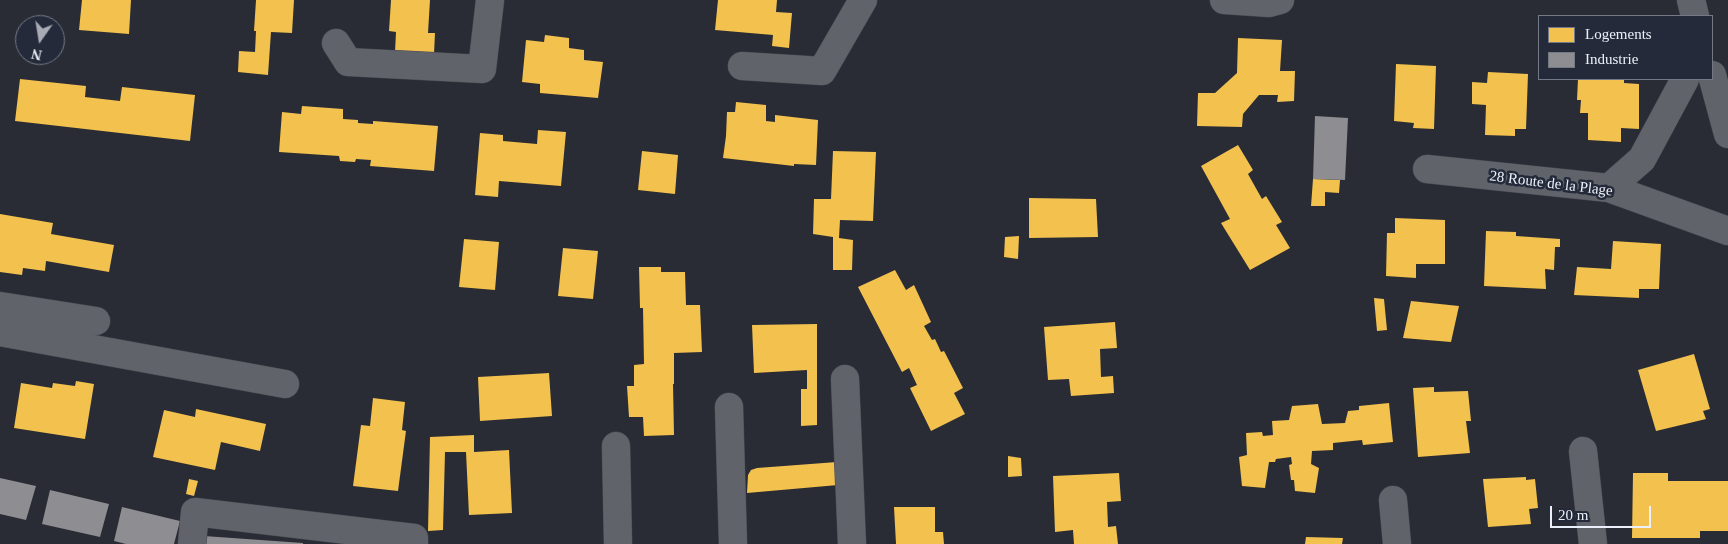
<!DOCTYPE html>
<html>
<head>
<meta charset="utf-8">
<style>
  body { margin:0 }
  #map { position:relative; width:1728px; height:544px; overflow:hidden; background:#292c34; font-family:Georgia,serif }
  canvas { display:block }
  .legend { position:absolute; left:1538px; top:15px; width:175px; height:65px; box-sizing:border-box; background:#242a39; border:1px solid #747986; margin:0; padding:6px 9px; list-style:none; font-size:15px; color:#ecf0fa }
  .legend li { display:flex; align-items:center; gap:10px; height:25px }
  .legend b { width:25px; border:1px solid #747986 }
  .north { position:absolute; left:15px; top:15px; width:50px; height:50px; box-sizing:border-box; background:#242a39; border:1px solid #747986; border-radius:50%; rotate:193deg; font-size:14px; font-weight:700; line-height:20px; text-align:center; color:#ecf0fa }
  .north::after { content:''; display:block; margin:auto; width:18px; height:22px; background:#a8abb5; clip-path:polygon(50% 0,100% 100%,50% 72%,0 100%) }
  .scale { position:absolute; left:1550px; top:506px; width:101px; height:22px; box-sizing:border-box; border:2px solid #ecf0fa; border-top:0; padding-left:6px; font-size:15px; line-height:18px; white-space:nowrap; color:#ecf0fa; -webkit-text-stroke:4px #242a39; paint-order:stroke }
</style>
</head>
<body>
<div id="map">
<canvas width="1728" height="544"></canvas>
<ul class="legend">
<li><b style="height:14px;background:#f2c14e"></b>Logements</li>
<li><b style="height:14px;background:#8d8d92"></b>Industrie</li>
</ul>
<div class="north">N</div>
<div class="scale">20 m</div>
</div>
<script>
const ctx = document.querySelector('canvas').getContext('2d');
ctx.lineJoin = 'round';
function paint(path, color) {
  ctx.fillStyle = color;
  ctx.fill(path, 'evenodd');
}
function poly(rows) {
  const path = new Path2D();
  for (const r of rows) {
    path.moveTo(r[0], r[1]);
    for (let i = 2; i < r.length; i += 2) path.lineTo(r[i], r[i + 1]);
  }
  return path;
}
function stroke(path, color, width, dash) {
  ctx.strokeStyle = color;
  ctx.lineWidth = width;
  ctx.lineCap = dash ? 'butt' : 'round';
  ctx.setLineDash(dash || []);
  ctx.stroke(path);
}
function write(font, color, halo, rows, align = 'center') {
  ctx.font = font + ' Georgia,serif';
  ctx.lineWidth = 5;
  ctx.setLineDash([]);
  ctx.textBaseline = 'middle';
  ctx.strokeStyle = halo;
  ctx.fillStyle = color;
  for (const [text, x, y, turn = 0] of rows) {
    ctx.save();
    ctx.translate(x, y);
    ctx.rotate((+turn || 0) * Math.PI / 180);
    ctx.textAlign = isNaN(turn) ? turn : align;
    if (halo) ctx.strokeText(text, 0, 0);
    ctx.fillText(text, 0, 0);
    ctx.restore();
  }
}
paint(poly([
  [82,0,131,0,129,34,79,30],
  [256,0,294,0,292,33,271,32,268,75,238,72,239,51,255,52,256,31,254,31],
  [391,0,430,0,428,33,435,33,434,54,395,52,396,32,389,31],
  [718,0,777,0,776,12,792,13,789,48,772,46,773,35,715,30],
  [545,35,569,38,569,48,584,50,584,60,603,62,598,98,540,93,540,84,522,82,526,40,544,42],
  [1238,38,1282,40,1280,71,1295,71,1294,101,1277,102,1278,95,1259,95,1243,114,1242,127,1197,126,1198,93,1215,93,1237,73],
  [1396,64,1436,66,1434,129,1413,128,1414,123,1394,121],
  [1488,72,1528,74,1526,129,1515,129,1515,136,1485,135,1486,105,1472,104,1472,82,1487,83],
  [20,79,86,86,85,97,120,101,122,87,195,95,190,141,15,121],
  [1578,79,1624,79,1624,83,1639,84,1639,129,1621,128,1621,142,1588,140,1588,113,1580,113,1581,100,1577,100],
  [736,102,766,105,766,121,775,122,775,115,818,120,816,165,794,164,794,166,723,158,726,136,727,112,735,112],
  [302,106,343,109,343,119,358,120,358,123,373,124,373,121,438,126,434,171,370,166,371,160,356,159,355,162,340,161,339,156,279,152,282,112,301,114],
  [538,130,566,132,561,186,499,181,498,197,475,195,480,133,503,135,503,141,537,144],
  [1238,145,1253,170,1248,174,1262,199,1266,196,1282,222,1276,225,1290,248,1250,270,1221,223,1230,219,1201,166],
  [642,151,678,155,675,194,638,190],
  [833,151,876,152,873,221,840,220,839,238,853,240,852,270,833,270,833,237,813,234,814,199,831,199],
  [1313,179,1340,180,1339,193,1325,192,1325,206,1311,206],
  [1029,198,1096,199,1098,237,1029,238],
  [0,214,53,223,51,234,114,245,109,272,46,261,45,271,23,268,22,275,0,272],
  [1395,218,1445,220,1445,264,1416,264,1416,278,1386,276,1387,233,1395,233],
  [1486,231,1516,232,1516,236,1560,239,1560,247,1555,247,1554,270,1545,269,1546,289,1484,286],
  [1019,236,1018,259,1004,257,1005,237],
  [464,239,499,242,495,290,459,287],
  [1613,241,1661,244,1659,289,1639,289,1639,298,1574,295,1577,267,1611,269],
  [563,248,598,251,593,299,558,296],
  [639,267,661,267,661,272,685,272,686,305,700,305,702,352,674,353,674,384,673,384,674,435,644,436,643,417,629,417,627,386,634,386,634,365,644,364,643,308,640,308],
  [895,270,906,290,914,285,931,322,924,326,932,340,935,339,941,352,944,351,963,388,954,393,965,414,931,431,910,388,917,385,909,368,902,372,858,287],
  [1374,298,1384,299,1387,330,1377,331],
  [1411,301,1459,306,1451,342,1403,338],
  [1115,322,1117,348,1100,349,1101,377,1113,376,1114,393,1071,396,1069,379,1048,380,1044,327],
  [817,324,817,425,801,426,801,389,807,389,807,370,754,373,752,325],
  [1694,354,1710,409,1703,411,1706,419,1656,431,1638,370],
  [549,373,552,416,480,421,478,377],
  [76,381,94,384,85,439,14,428,21,383,52,388,53,383,75,386],
  [1434,387,1434,392,1468,391,1471,421,1466,421,1470,453,1418,457,1413,388],
  [373,398,405,402,402,430,406,431,398,491,353,486,361,425,370,426],
  [1389,403,1393,442,1363,445,1362,440,1333,443,1333,450,1312,451,1311,464,1319,468,1315,493,1295,491,1294,480,1291,480,1289,465,1292,464,1291,457,1276,459,1275,462,1269,462,1265,488,1242,486,1239,457,1247,455,1246,433,1262,432,1263,436,1273,435,1272,421,1289,420,1292,406,1318,404,1322,424,1345,423,1348,411,1359,410,1359,406],
  [196,409,266,424,260,451,221,442,215,470,153,457,164,410,195,417],
  [474,435,474,452,509,450,512,513,469,515,466,452,445,452,443,530,428,531,430,437],
  [1008,456,1021,458,1022,476,1008,477],
  [837,462,838,485,747,493,748,475,751,470,757,468],
  [1119,473,1121,501,1107,502,1108,527,1116,526,1118,544,1074,544,1073,530,1055,532,1053,476],
  [1633,473,1668,473,1668,481,1728,481,1728,531,1700,531,1700,538,1632,538],
  [1526,477,1526,480,1535,479,1538,508,1529,509,1531,524,1488,527,1483,479],
  [189,479,198,481,194,496,186,494],
  [894,507,935,507,935,532,943,532,944,544,896,544],
  [1306,537,1343,538,1342,544,1305,544]
]), '#f2c14e');
paint(poly([
  [1315,116,1348,118,1345,180,1313,179],
  [0,478,36,486,26,520,0,514],
  [50,490,109,504,100,537,42,524],
  [122,507,180,521,174,544,126,544,114,541],
  [204,536,303,543,303,544,203,544]
]), '#8d8d92');
const minor = poly([
  [1224,0,1269,3,1280,0],
  [1691,0,1695,16],
  [336,43,348,62,482,69,490,0],
  [742,66,822,71,863,0],
  [1712,75,1728,134],
  [1427,169,1609,188,1728,231],
  [1609,188,1642,159,1685,79],
  [0,306,96,321],
  [0,332,285,384],
  [845,379,852,544],
  [729,407,733,544],
  [616,446,618,544],
  [1583,451,1593,544],
  [1393,500,1397,544],
  [192,544,195,512,414,538,414,544]
]);
stroke(minor, '#464a50', 29);
stroke(minor, '#60636a', 28);
write('15px', '#ecf0fa', '#242a39', [
  ["28 Route de la Plage",1551,184,7]
]);
</script>
</body>
</html>
